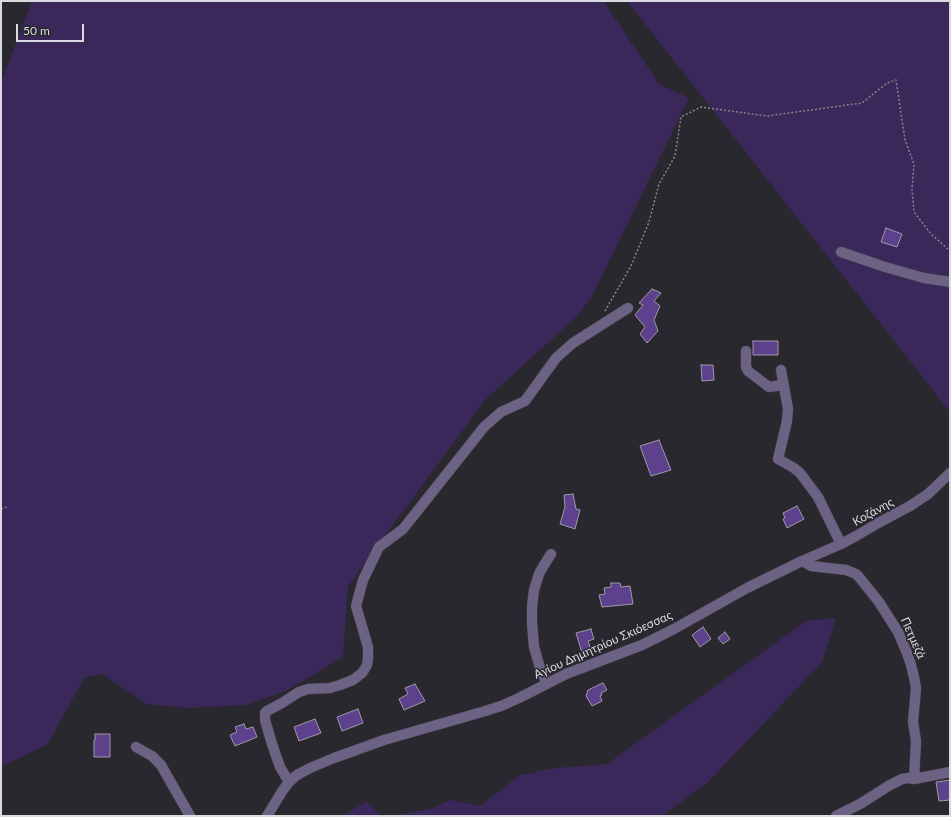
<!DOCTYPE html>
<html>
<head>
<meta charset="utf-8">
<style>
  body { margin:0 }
  #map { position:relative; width:951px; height:817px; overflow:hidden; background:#2a282f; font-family:Lato,sans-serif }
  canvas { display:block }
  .frame { position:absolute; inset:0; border:2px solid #dbdadf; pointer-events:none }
  .scale { position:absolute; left:16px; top:24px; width:68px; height:18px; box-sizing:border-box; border:2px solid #dbdadf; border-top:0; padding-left:5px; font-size:12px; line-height:14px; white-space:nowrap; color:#dbdadf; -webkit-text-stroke:3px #2a282f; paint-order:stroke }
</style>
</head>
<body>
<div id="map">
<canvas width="951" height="817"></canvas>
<div class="frame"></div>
<div class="scale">50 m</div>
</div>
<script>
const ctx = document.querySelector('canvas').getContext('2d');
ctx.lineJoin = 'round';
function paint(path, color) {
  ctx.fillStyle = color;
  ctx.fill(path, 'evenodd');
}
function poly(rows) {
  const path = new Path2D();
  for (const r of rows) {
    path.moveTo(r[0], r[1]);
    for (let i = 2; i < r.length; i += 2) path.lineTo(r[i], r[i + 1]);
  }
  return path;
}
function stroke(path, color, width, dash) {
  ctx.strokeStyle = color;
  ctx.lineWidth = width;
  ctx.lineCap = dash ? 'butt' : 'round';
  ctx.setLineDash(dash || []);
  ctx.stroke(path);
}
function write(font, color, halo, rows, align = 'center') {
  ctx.font = font + ' Lato,sans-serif';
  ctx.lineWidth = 3;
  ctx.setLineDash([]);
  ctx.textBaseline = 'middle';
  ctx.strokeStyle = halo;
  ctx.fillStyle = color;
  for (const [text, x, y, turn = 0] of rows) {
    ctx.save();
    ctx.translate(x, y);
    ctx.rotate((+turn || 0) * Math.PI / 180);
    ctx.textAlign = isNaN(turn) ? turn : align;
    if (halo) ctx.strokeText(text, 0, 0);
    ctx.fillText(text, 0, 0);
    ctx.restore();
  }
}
paint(poly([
  [32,1,607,1,606,5,659,84,689,98,591,298,575,318,485,400,348,586,343,657,286,691,245,705,188,708,147,704,102,674,84,678,48,744,9,763,1,766,1,83],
  [627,1,950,1,950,412],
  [836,618,822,662,708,782,662,816,392,816,431,809,450,800,480,806,520,775,556,768,607,764,806,621],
  [366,802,382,816,342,816]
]), '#3b285a');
const building = poly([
  [886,228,902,234,897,247,881,242,886,228],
  [652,289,661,293,654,301,660,306,654,320,658,331,647,343,640,334,645,327,635,315,643,305,639,303,652,289],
  [753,341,778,341,778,355,753,355,753,341],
  [701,365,713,365,714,380,702,381,701,365],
  [659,440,671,470,651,476,640,446,659,440],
  [573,494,576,509,580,510,575,529,560,524,565,507,564,495,573,494],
  [797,506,804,519,787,528,783,519,785,518,783,513,797,506],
  [611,583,620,583,621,587,630,586,633,604,602,607,599,595,605,594,604,588,611,587,611,583],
  [703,627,711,639,700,647,692,635,703,627],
  [591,629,594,639,588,641,591,650,582,653,576,633,591,629],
  [725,632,730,639,723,644,718,638,725,632],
  [603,683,607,690,601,693,602,695,600,696,602,701,592,706,586,696,588,690,603,683],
  [415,684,425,701,404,710,399,699,408,694,405,688,415,684],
  [358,709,363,723,342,731,337,717,358,709],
  [315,719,321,733,299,741,294,727,315,719],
  [244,724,246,729,253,727,257,737,235,746,230,735,237,732,235,727,244,724],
  [95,734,110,734,110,757,94,757,94,740,95,740,95,734],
  [950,780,950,800,939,801,936,782,950,780]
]);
paint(building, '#5d418d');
stroke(building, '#9d9ba3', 1);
const minor = poly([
  [841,252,885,267,924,278,950,282],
  [746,351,746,367,748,371,769,387,783,385],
  [781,370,788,409,787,421,778,459,794,468,800,473,818,497,841,544],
  [802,561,811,566,846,570,856,574,859,577,879,602,898,632,907,653,911,665,914,677,916,688,913,722,916,741,914,779],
  [547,684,540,668,534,647,532,623,532,607,534,590,539,574,544,565,551,554],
  [136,747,152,756,161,765,190,816],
  [289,782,280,767,272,744,265,720,265,713,267,711,282,703,299,692,308,689,330,688,340,685,353,680,362,673,364,670,367,665,368,659,368,647,356,606,363,580,379,547,403,529,484,427,501,412,525,401,556,358,573,343,628,308],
  [267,816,283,790,289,782,297,775,310,768,334,758,384,740,482,712,501,706,519,698,566,674,642,645,674,629,747,588,802,561,841,544,856,536,880,522,910,506,928,494,950,473],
  [836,816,860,804,890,785,902,779,908,778,914,779,950,772]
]);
stroke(minor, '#46444b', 11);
stroke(poly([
  [605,311,631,266,649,222,659,184,675,156,681,117,701,107,767,116,862,103,887,83,896,80,905,140,914,164,912,189,914,212,931,234,950,251],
  [1,509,7,507]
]), '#86848a', 1.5, [2, 2]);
stroke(minor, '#6c6284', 10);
write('12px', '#dbdadf', '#2a282f', [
  ["Κοζάνης",873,512,-29],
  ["Πετμεζά",913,638,66],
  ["Αγίου Δημητρίου Σκιόεσσας",603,645,-24]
]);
</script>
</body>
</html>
